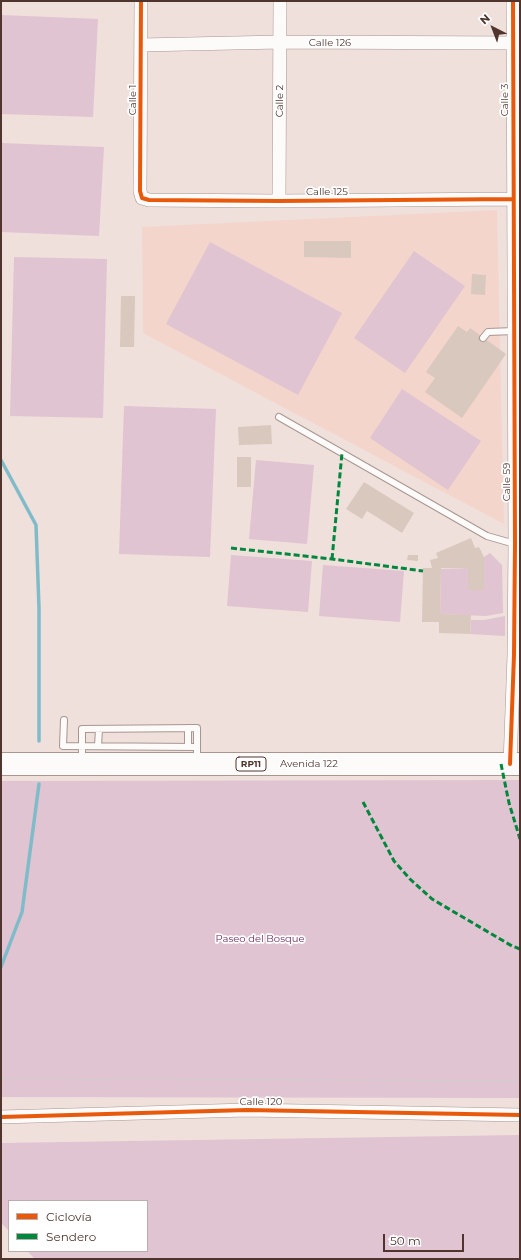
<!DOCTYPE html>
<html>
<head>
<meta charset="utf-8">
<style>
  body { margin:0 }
  #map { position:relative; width:521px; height:1260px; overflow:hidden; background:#efe0db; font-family:Montserrat,sans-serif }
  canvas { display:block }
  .frame { position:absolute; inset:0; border:2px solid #50352e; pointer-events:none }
  .legend { position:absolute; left:8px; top:1200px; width:140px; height:52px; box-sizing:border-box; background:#fff; border:1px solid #b9aeab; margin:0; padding:5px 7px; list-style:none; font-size:12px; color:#50352e }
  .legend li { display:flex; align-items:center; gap:8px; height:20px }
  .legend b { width:20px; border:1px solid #b9aeab }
  .north { position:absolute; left:473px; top:8px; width:40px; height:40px; -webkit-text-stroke:3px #fff; paint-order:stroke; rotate:318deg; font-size:11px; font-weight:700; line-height:16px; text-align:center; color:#50352e }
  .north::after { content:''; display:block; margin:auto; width:14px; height:18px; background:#50352e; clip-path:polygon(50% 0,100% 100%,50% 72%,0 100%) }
  .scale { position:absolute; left:383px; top:1234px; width:81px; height:18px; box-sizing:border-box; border:2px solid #50352e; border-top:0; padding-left:5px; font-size:12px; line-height:14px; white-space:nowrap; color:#50352e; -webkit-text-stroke:3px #fff; paint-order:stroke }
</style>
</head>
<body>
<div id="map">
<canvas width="521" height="1260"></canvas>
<div class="frame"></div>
<ul class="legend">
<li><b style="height:5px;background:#e8590c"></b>Ciclovía</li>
<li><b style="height:5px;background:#00873e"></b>Sendero</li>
</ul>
<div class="north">N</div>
<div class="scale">50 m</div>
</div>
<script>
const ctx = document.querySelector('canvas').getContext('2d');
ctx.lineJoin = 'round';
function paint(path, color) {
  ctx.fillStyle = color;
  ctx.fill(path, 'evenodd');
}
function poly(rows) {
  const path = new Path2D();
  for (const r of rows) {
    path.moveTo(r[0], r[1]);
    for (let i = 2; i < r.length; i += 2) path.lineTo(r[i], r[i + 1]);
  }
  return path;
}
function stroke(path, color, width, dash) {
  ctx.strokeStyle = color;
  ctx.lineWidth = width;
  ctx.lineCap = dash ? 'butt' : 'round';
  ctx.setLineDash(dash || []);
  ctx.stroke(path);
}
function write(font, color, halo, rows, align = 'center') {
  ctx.font = font + ' Montserrat,sans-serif';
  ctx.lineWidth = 3.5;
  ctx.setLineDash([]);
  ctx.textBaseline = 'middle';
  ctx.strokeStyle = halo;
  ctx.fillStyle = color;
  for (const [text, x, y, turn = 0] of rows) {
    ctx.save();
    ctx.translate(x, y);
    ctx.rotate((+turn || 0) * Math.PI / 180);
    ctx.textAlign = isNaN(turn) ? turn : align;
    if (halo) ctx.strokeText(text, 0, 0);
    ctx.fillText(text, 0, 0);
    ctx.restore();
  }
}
paint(poly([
  [497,210,504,524,143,333,142,227]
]), '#f4d5cc');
paint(poly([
  [1,15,98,19,93,117,1,114],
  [1,143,104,147,99,236,1,232],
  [210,242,342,313,298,395,166,324],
  [414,251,465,286,405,373,354,338],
  [14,257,107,259,103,418,10,416],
  [402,389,481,441,448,490,370,438],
  [124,406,216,409,210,557,119,554],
  [256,460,314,465,307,544,249,539],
  [490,553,502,565,503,613,486,616,440,614,441,569,468,568,468,590,484,590,484,557],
  [231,555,312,561,308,612,227,606],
  [323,565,404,571,400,622,319,616],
  [505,616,505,636,470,634,471,620,484,620],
  [520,780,520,1098,1,1097,1,781],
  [520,1135,520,1259,35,1259,27,1251,147,1251,147,1201,9,1201,9,1231,1,1223,1,1143]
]), '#e0c4d1');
stroke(poly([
  [1,460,36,525,39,608,39,741],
  [1,967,22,912,39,784]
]), '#80bbc9', 3.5);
paint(poly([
  [304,241,351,241,351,258,304,257],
  [472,274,486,275,485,295,471,294],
  [121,296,135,296,134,347,120,347],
  [458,326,467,332,470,328,506,354,462,418,425,392,435,378,426,372],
  [271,425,272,444,239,445,238,427],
  [237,457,251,457,251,487,237,487],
  [364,482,414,513,402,533,367,511,362,519,346,509],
  [471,538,475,548,479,547,484,557,484,590,468,590,468,568,441,568,440,614,471,615,470,634,439,633,439,622,422,622,423,568,432,568,430,560,438,558,436,553],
  [408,555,418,555,418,561,407,560]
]), '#d9c8be');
const lane = poly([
  [483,338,488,332,514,331],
  [279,417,487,536,515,544],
  [64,720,63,746,197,747],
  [98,746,99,729],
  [188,747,188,728],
  [82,761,82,729,197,728,197,761]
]);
const street = poly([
  [141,1,140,191,142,198,149,200,279,201,513,199],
  [141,45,281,42,520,43],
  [279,201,280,1],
  [510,764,514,655,515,544,513,1],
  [1,1117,247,1110,520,1115]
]);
const highway = poly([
  [1,764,520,764]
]);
stroke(lane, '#a89690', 8);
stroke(street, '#a89690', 14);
stroke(highway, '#a89690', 24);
stroke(lane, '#fdfafa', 6);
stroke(street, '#fdfafa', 13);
stroke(highway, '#fdfafa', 22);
stroke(poly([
  [1,1078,520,1081]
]), '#d3cdcd', 1);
stroke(poly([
  [231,548,332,559,423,571],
  [332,559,342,453],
  [501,764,509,803,520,839],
  [363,802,394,861,410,879,432,899,512,946,520,949]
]), '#00873e', 3, [6, 3]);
stroke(poly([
  [141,1,140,191,142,198,149,200,279,201,513,199],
  [510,764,514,655,515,544,513,1],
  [1,1117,247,1110,520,1115]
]), '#e8590c', 4);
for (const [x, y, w] of [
  [251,764,30]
]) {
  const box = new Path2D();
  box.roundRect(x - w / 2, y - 7, w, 14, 3);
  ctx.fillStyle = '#fff';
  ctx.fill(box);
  stroke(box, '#50352e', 1);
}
write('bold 9px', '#50352e', null, [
  ["RP11",251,764]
]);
write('10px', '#50352e', '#fff', [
  ["Calle 126",330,43],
  ["Calle 1",133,100,-90],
  ["Calle 3",505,100,-90],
  ["Calle 2",280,101,-89],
  ["Calle 125",327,192],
  ["Calle 59",507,482,-90],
  ["Avenida 122",309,764],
  ["Calle 120",261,1102]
]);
write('10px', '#6f2a61', '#fff', [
  ["Paseo del Bosque",260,939]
]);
</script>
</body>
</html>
